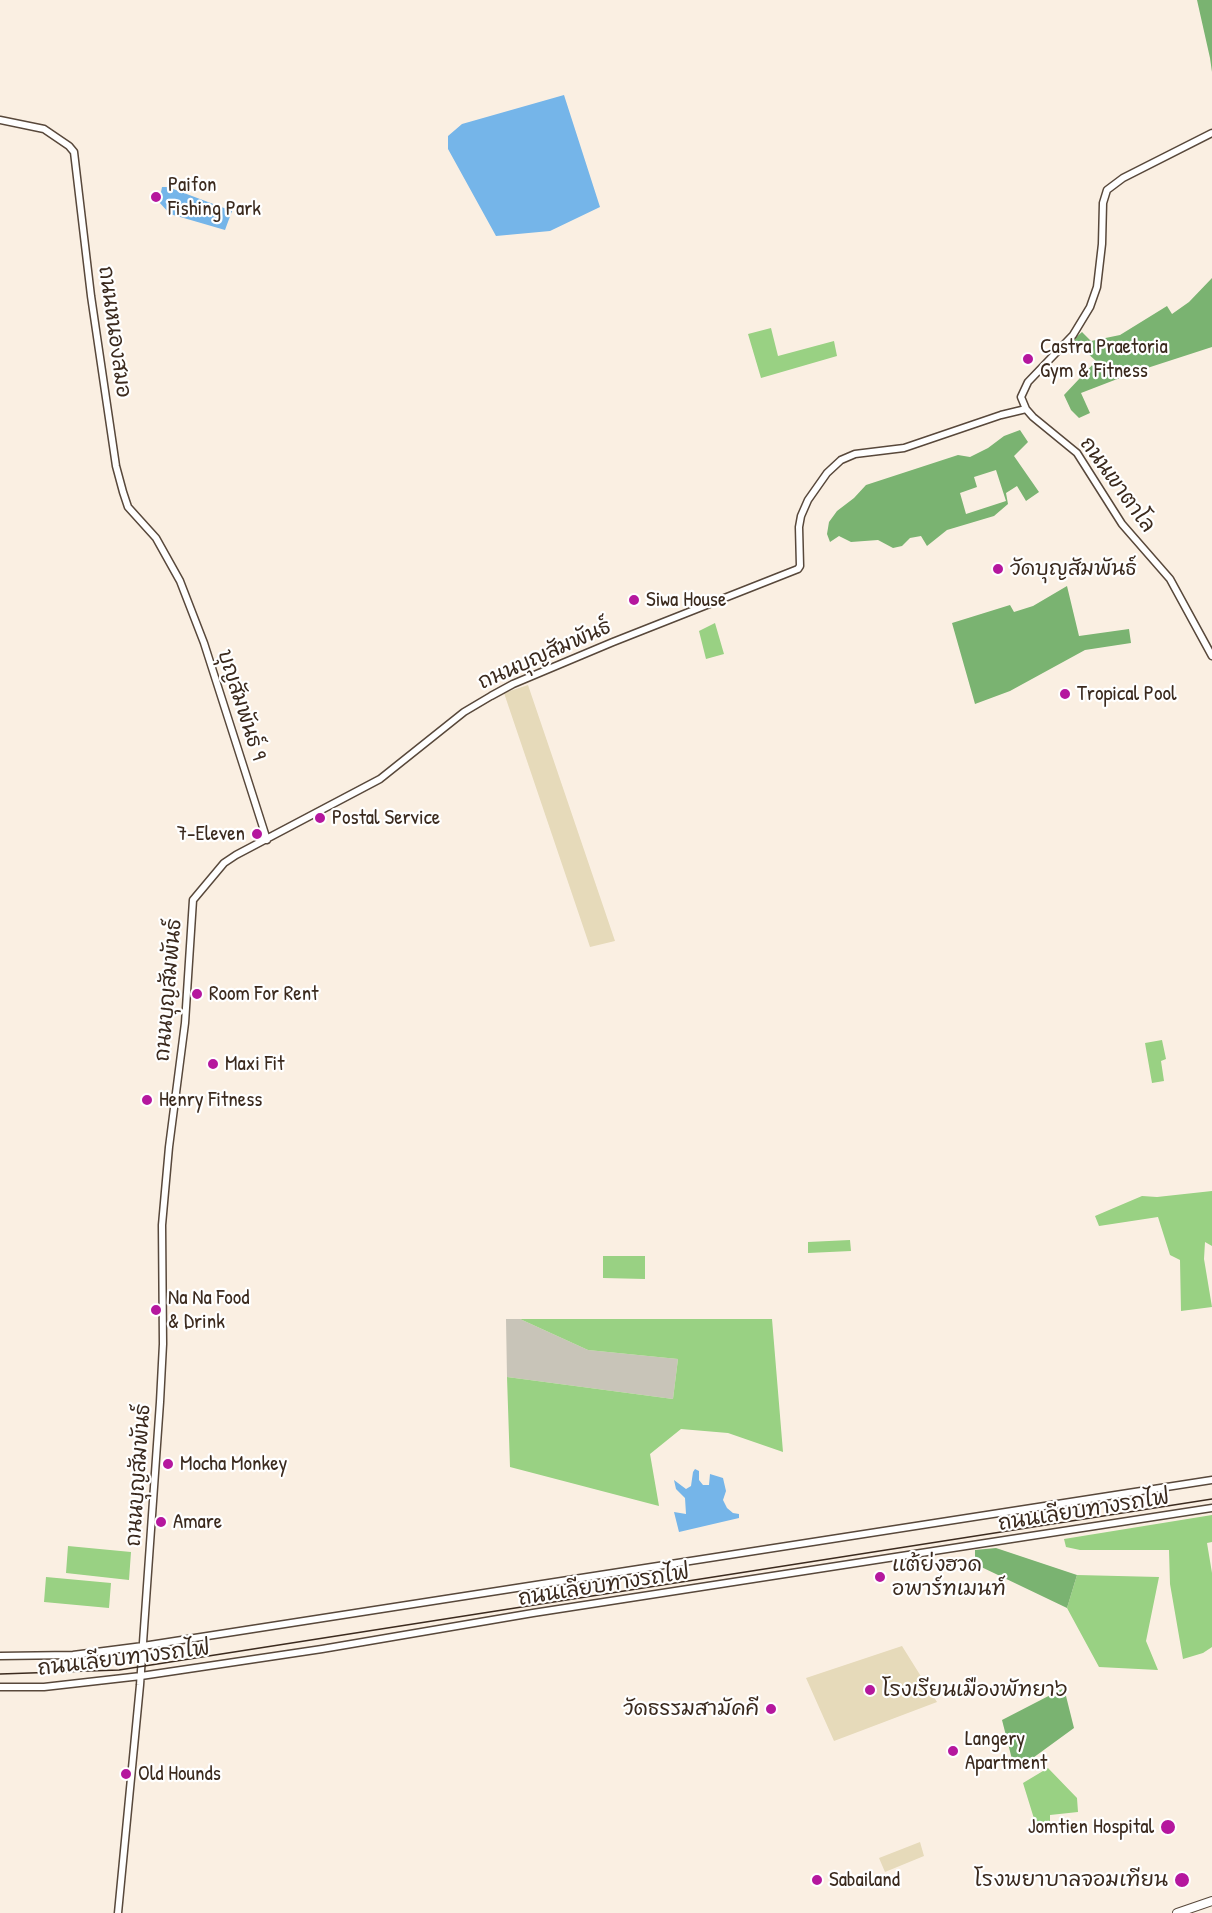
<!DOCTYPE html>
<html>
<head>
<meta charset="utf-8">
<style>
  body { margin:0 }
  canvas { display:block; background:#faefe2 }
</style>
</head>
<body>
<canvas width="1212" height="1913"></canvas>
<script>
const ctx = document.querySelector('canvas').getContext('2d');
ctx.lineJoin = 'round';
function paint(path, color) {
  ctx.fillStyle = color;
  ctx.fill(path, 'evenodd');
}
function poly(rows) {
  const path = new Path2D();
  for (const r of rows) {
    path.moveTo(r[0], r[1]);
    for (let i = 2; i < r.length; i += 2) path.lineTo(r[i], r[i + 1]);
  }
  return path;
}
function stroke(path, color, width, dash) {
  ctx.strokeStyle = color;
  ctx.lineWidth = width;
  ctx.lineCap = dash ? 'butt' : 'round';
  ctx.setLineDash(dash || []);
  ctx.stroke(path);
}
function write(font, color, halo, rows, align = 'center') {
  ctx.font = font + ' "Patrick Hand","Playpen Sans Thai",sans-serif';
  ctx.lineWidth = 4.5;
  ctx.setLineDash([]);
  ctx.textBaseline = 'middle';
  ctx.strokeStyle = halo;
  ctx.fillStyle = color;
  for (const [text, x, y, turn = 0] of rows) {
    ctx.save();
    ctx.translate(x, y);
    ctx.rotate((+turn || 0) * Math.PI / 180);
    ctx.textAlign = isNaN(turn) ? turn : align;
    if (halo) ctx.strokeText(text, 0, 0);
    ctx.fillText(text, 0, 0);
    ctx.restore();
  }
}
paint(poly([
  [528,685,615,941,590,947,504,693],
  [902,1646,937,1702,834,1741,806,1678],
  [920,1842,924,1856,885,1872,879,1858]
]), '#e6daba');
paint(poly([
  [506,1319,520,1319,588,1350,678,1359,673,1399,507,1377]
]), '#c8c4b8');
paint(poly([
  [771,328,778,356,834,341,837,356,761,378,748,334],
  [715,623,724,654,706,659,699,631],
  [1162,1040,1166,1059,1161,1061,1164,1081,1152,1083,1145,1043],
  [1212,1191,1212,1246,1205,1242,1204,1259,1212,1307,1181,1311,1180,1260,1170,1255,1158,1217,1099,1226,1095,1216,1142,1196,1157,1197],
  [850,1240,851,1251,808,1253,808,1242],
  [603,1256,645,1256,645,1279,603,1278],
  [520,1319,772,1319,783,1452,728,1433,681,1429,650,1454,659,1506,510,1467,507,1377,673,1399,678,1359,588,1350],
  [1212,1515,1212,1542,1207,1543,1212,1573,1212,1647,1203,1653,1183,1659,1170,1584,1169,1550,1080,1550,1066,1547,1064,1539],
  [68,1546,131,1552,129,1580,66,1573],
  [1077,1575,1159,1577,1146,1641,1158,1670,1099,1667,1067,1608],
  [46,1577,111,1583,109,1608,44,1602],
  [1048,1768,1077,1798,1078,1812,1050,1815,1050,1823,1036,1825,1023,1783]
]), '#99d183');
paint(poly([
  [1197,0,1212,0,1212,72,1210,58],
  [1212,278,1212,347,1138,371,1081,393,1090,413,1079,418,1071,410,1064,395,1096,361,1073,340,1082,332,1091,341,1120,335,1167,306,1172,314,1189,302],
  [1020,430,1028,442,1014,456,1039,492,1026,501,1017,486,1006,493,1008,504,994,516,947,530,927,546,921,536,910,538,902,546,893,548,878,540,851,542,839,536,830,542,827,534,829,522,837,511,854,498,866,485,958,455,970,457,988,448,1004,436],
  [996,470,1006,501,966,514,960,493,977,487,974,477],
  [1067,586,1079,636,1129,629,1131,643,1085,650,1010,691,975,704,952,623,1010,605,1014,612,1033,606],
  [996,1548,1077,1575,1067,1608,975,1564,975,1550],
  [1064,1688,1074,1728,1015,1771,1002,1720]
]), '#7ab371');
paint(poly([
  [564,95,600,207,550,231,496,236,448,149,448,136,462,124],
  [162,187,168,187,232,211,225,230,170,214,159,202],
  [695,1469,699,1471,699,1480,703,1485,709,1485,710,1474,723,1478,726,1491,723,1500,727,1508,733,1513,739,1514,739,1518,679,1532,674,1512,686,1514,685,1498,676,1489,674,1480,686,1489,691,1486,693,1472]
]), '#75b5e9');
const tertiary = poly([
  [0,120,44,129,69,146,74,152,91,296,116,466,123,492,128,507,156,538,180,581,204,643,267,840],
  [1212,133,1123,178,1107,190,1103,203,1102,244,1097,287,1090,307,1073,335,1028,382,1021,397,1026,409,1033,417,1077,453,1122,524,1170,579,1212,656],
  [0,1656,73,1655,143,1646,1212,1480],
  [0,1687,44,1687,141,1676,322,1649,533,1613,1212,1508],
  [118,1913,140,1685,160,1402,163,1344,162,1225,169,1147,185,1023,193,900,224,863,236,855,380,779,464,712,491,696,513,684,613,642,798,569,800,566,799,527,801,516,808,500,827,473,841,460,855,454,904,448,1001,415,1026,409]
]);
const trunk = poly([
  [1177,1913,1212,1901]
]);
stroke(tertiary, '#58483b', 9);
stroke(trunk, '#58483b', 10);
stroke(tertiary, '#fff', 6);
stroke(trunk, '#fff', 8);
stroke(poly([
  [0,1674,119,1670,1212,1499]
]), '#3b2a1e', 1.5);
for (const [x, y, r, color] of [
  [156,197,6,"#b5179e"],
  [1028,359,6,"#b5179e"],
  [998,569,6,"#b5179e"],
  [634,600,6,"#b5179e"],
  [1065,694,6,"#b5179e"],
  [320,818,6,"#b5179e"],
  [257,834,6,"#b5179e"],
  [197,994,6,"#b5179e"],
  [213,1064,6,"#b5179e"],
  [147,1100,6,"#b5179e"],
  [156,1310,6,"#b5179e"],
  [168,1464,6,"#b5179e"],
  [161,1522,6,"#b5179e"],
  [880,1577,6,"#b5179e"],
  [870,1690,6,"#b5179e"],
  [771,1709,6,"#b5179e"],
  [953,1751,6,"#b5179e"],
  [126,1774,6,"#b5179e"],
  [1168,1827,8,"#b5179e"],
  [817,1880,6,"#b5179e"],
  [1182,1880,8,"#b5179e"]
]) {
  const dot = new Path2D();
  dot.arc(x, y, r, 0, 2 * Math.PI);
  ctx.fillStyle = color;
  ctx.fill(dot);
  stroke(dot, '#fff', 2);
}
write('21px', '#3b2a1e', '#fff', [
  ["Paifon",168,185],
  ["Fishing Park",168,209],
  ["Castra Praetoria",1040,347],
  ["Gym & Fitness",1040,371],
  ["วัดบุญสัมพันธ์",1010,569],
  ["Siwa House",646,600],
  ["Tropical Pool",1077,694],
  ["Postal Service",332,818],
  ["7-Eleven",245,834,"right"],
  ["Room For Rent",209,994],
  ["Maxi Fit",225,1064],
  ["Henry Fitness",159,1100],
  ["Na Na Food",168,1298],
  ["& Drink",168,1322],
  ["Mocha Monkey",180,1464],
  ["Amare",173,1522],
  ["แต้ย่งฮวด",892,1565],
  ["อพาร์ทเมนท์",892,1589],
  ["โรงเรียนเมืองพัทยา๖",882,1690],
  ["วัดธรรมสามัคคี",759,1709,"right"],
  ["Langery",965,1739],
  ["Apartment",965,1763],
  ["Old Hounds",138,1774],
  ["Jomtien Hospital",1154,1827,"right"],
  ["Sabailand",829,1880],
  ["โรงพยาบาลจอมเทียน",1168,1880,"right"]
], 'left');
write('21px', '#3b2a1e', '#fff', [
  ["ถนนหนองสมอ",114,332,82],
  ["ถนนเขาตาโล",1117,485,54],
  ["ถนนบุญสัมพันธ์",545,655,-24],
  ["บุญสัมพันธ์ 9",241,705,72],
  ["ถนนบุญสัมพันธ์",169,990,-85],
  ["ถนนบุญสัมพันธ์",139,1475,-86],
  ["ถนนเลียบทางรถไฟ",1084,1511,-9],
  ["ถนนเลียบทางรถไฟ",604,1586,-9],
  ["ถนนเลียบทางรถไฟ",124,1659,-7]
]);
</script>
</body>
</html>
